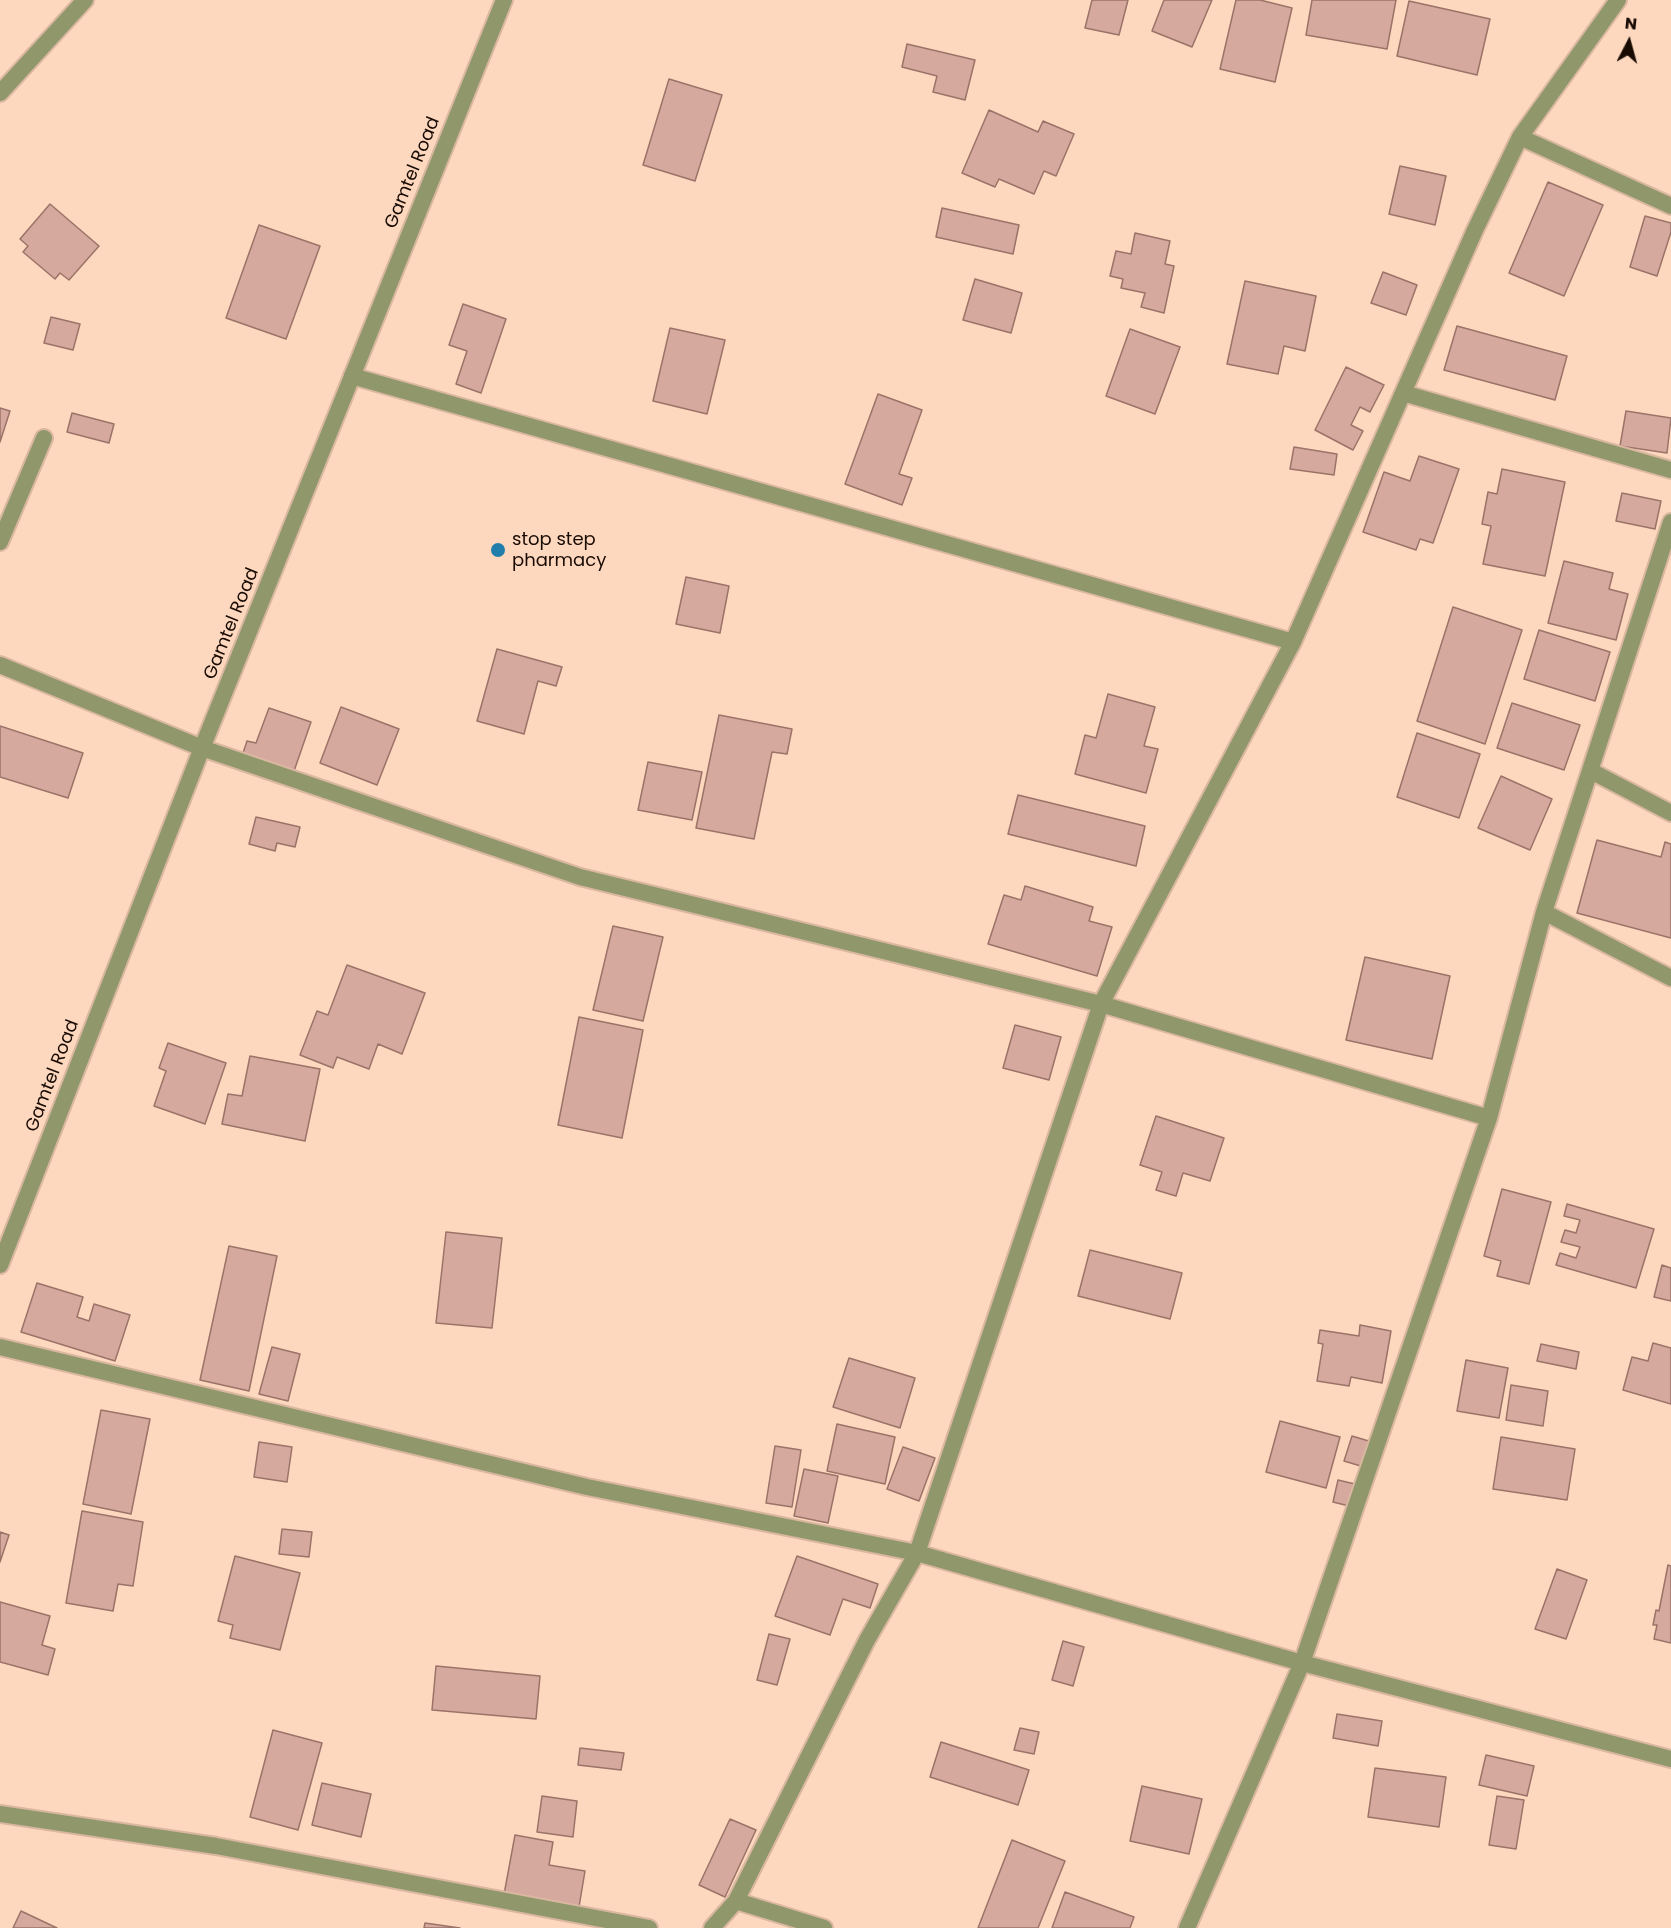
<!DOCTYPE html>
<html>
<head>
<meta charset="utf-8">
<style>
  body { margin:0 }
  #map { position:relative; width:1671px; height:1928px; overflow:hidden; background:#fed8be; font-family:Poppins,sans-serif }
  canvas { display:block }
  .north { position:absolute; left:1599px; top:12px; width:60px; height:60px; -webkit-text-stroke:4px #fed8be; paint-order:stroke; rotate:6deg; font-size:16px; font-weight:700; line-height:24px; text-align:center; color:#180b04 }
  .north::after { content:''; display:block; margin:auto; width:21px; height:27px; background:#180b04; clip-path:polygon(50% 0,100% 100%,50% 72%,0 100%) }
</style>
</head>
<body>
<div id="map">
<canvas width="1671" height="1928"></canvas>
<div class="north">N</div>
</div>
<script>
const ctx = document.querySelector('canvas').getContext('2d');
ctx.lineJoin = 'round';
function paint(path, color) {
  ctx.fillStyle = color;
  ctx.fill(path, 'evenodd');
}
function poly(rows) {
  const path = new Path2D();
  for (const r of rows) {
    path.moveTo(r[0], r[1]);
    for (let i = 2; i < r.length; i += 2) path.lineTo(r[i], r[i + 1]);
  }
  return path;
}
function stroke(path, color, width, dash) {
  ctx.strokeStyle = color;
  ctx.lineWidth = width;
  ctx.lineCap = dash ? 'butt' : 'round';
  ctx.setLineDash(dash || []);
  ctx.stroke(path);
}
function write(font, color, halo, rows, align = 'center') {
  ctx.font = font + ' Poppins,sans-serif';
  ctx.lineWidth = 4.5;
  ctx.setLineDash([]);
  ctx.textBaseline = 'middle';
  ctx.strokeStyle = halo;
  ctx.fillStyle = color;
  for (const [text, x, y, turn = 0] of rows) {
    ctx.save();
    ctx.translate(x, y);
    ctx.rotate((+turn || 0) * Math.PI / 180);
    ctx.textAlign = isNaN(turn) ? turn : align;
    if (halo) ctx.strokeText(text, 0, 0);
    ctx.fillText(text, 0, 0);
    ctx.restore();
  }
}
const building = poly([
  [1092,0,1128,0,1119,35,1085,28,1092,0],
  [1164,0,1212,0,1192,47,1152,31,1164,0],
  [1236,0,1260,0,1292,8,1275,82,1220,69,1236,0],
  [1312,0,1396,0,1387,49,1306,35,1312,0],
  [1409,1,1490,19,1477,75,1397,56,1409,1],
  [907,44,975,60,965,100,933,92,937,76,902,67,907,44],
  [669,79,722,95,695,181,643,165,669,79],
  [989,110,1038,132,1043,121,1074,134,1056,176,1044,171,1034,194,999,179,995,187,962,173,989,110],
  [1400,166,1446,176,1435,225,1389,214,1400,166],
  [1548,182,1603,205,1564,296,1509,273,1548,182],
  [50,204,99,246,69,280,60,273,55,279,23,252,28,246,20,239,50,204],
  [942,208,1019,225,1013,254,936,237,942,208],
  [1645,216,1671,223,1671,232,1657,276,1630,267,1645,216],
  [259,225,320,246,286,339,226,318,259,225],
  [1135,233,1170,241,1165,264,1174,266,1164,313,1141,307,1145,293,1121,288,1123,279,1110,276,1116,251,1131,254,1135,233],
  [1383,272,1417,285,1406,315,1371,303,1383,272],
  [975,279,1022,293,1011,333,963,320,975,279],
  [1245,281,1316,296,1305,351,1284,346,1278,374,1227,364,1245,281],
  [463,304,506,319,481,393,456,384,467,351,449,345,463,304],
  [51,317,80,324,73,350,44,343,51,317],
  [1457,326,1567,356,1555,400,1444,370,1457,326],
  [670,328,725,340,707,414,653,401,670,328],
  [1130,329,1180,347,1155,414,1106,396,1130,329],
  [1346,367,1384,385,1370,412,1360,407,1351,425,1363,431,1353,450,1315,430,1346,367],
  [878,394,922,410,899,474,912,478,902,505,845,484,878,394],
  [0,408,10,411,0,442,0,408],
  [1626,411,1671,418,1667,453,1620,446,1626,411],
  [72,413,114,424,109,443,67,432,72,413],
  [1294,447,1337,454,1334,475,1290,469,1294,447],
  [1419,456,1459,469,1433,543,1420,539,1416,550,1363,532,1384,472,1410,481,1419,456],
  [1502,469,1565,482,1545,576,1483,564,1491,526,1482,524,1488,492,1497,494,1502,469],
  [1622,493,1661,501,1655,529,1616,521,1622,493],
  [1564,561,1613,573,1609,589,1628,594,1616,640,1548,623,1564,561],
  [686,577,729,586,720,633,676,624,686,577],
  [1453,607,1522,630,1485,744,1417,721,1453,607],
  [1539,630,1610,652,1595,701,1524,679,1539,630],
  [497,649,562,667,556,686,538,681,524,734,477,721,497,649],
  [1108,694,1155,707,1144,746,1158,749,1146,793,1075,774,1085,735,1096,738,1108,694],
  [1512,703,1580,725,1564,770,1497,748,1512,703],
  [341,707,399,729,377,785,320,763,341,707],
  [269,708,311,722,293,774,242,756,247,741,256,743,269,708],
  [719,715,792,729,787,754,772,752,754,839,696,828,719,715],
  [0,726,83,753,68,798,0,777,0,726],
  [1417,733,1480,754,1459,818,1397,797,1417,733],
  [648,762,702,772,692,820,638,810,648,762],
  [1501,776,1552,799,1530,850,1478,828,1501,776],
  [1018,795,1145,826,1136,866,1008,834,1018,795],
  [256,817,300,827,295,847,277,843,275,851,249,844,256,817],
  [1597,840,1661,857,1665,842,1671,844,1671,938,1577,913,1597,840],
  [1025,886,1093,907,1089,921,1112,927,1097,976,988,944,1004,895,1021,900,1025,886],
  [613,926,663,937,643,1021,593,1010,613,926],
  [1365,957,1450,976,1432,1059,1346,1040,1365,957],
  [347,965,425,993,402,1054,378,1044,369,1069,337,1057,333,1068,300,1055,317,1011,328,1015,347,965],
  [579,1017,643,1030,622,1138,558,1125,579,1017],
  [1015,1025,1061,1037,1049,1080,1003,1068,1015,1025],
  [168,1043,226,1063,205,1124,154,1106,166,1071,159,1068,168,1043],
  [250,1056,320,1069,305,1141,222,1124,228,1094,242,1096,250,1056],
  [1156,1116,1224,1138,1210,1181,1183,1173,1176,1196,1156,1190,1162,1172,1140,1165,1156,1116],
  [1502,1189,1551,1202,1529,1284,1497,1276,1501,1261,1484,1256,1502,1189],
  [1567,1204,1654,1229,1636,1288,1556,1265,1560,1253,1576,1258,1580,1247,1561,1242,1565,1230,1576,1233,1580,1220,1564,1216,1567,1204],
  [446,1232,502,1238,492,1328,436,1323,446,1232],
  [229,1246,277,1256,249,1391,200,1380,229,1246],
  [1090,1250,1182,1273,1170,1319,1078,1296,1090,1250],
  [1662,1265,1671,1268,1671,1301,1654,1297,1662,1265],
  [37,1283,83,1297,77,1317,89,1321,94,1304,130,1315,115,1361,21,1332,37,1283],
  [1360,1325,1391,1331,1382,1383,1351,1377,1349,1386,1317,1381,1323,1344,1318,1343,1320,1330,1359,1336,1360,1325],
  [1653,1343,1671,1348,1671,1404,1623,1390,1632,1357,1648,1361,1653,1343],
  [1541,1344,1579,1352,1576,1369,1537,1361,1541,1344],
  [272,1347,300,1354,288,1401,259,1394,272,1347],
  [849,1358,915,1378,900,1428,833,1407,849,1358],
  [1466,1360,1508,1368,1499,1418,1457,1411,1466,1360],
  [1511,1385,1548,1391,1543,1426,1506,1420,1511,1385],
  [101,1410,150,1419,131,1514,83,1504,101,1410],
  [1280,1421,1340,1437,1326,1488,1266,1472,1280,1421],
  [837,1424,895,1437,885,1484,827,1471,837,1424],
  [1352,1436,1372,1442,1364,1467,1344,1461,1352,1436],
  [1501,1437,1575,1449,1567,1500,1493,1489,1501,1437],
  [259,1442,292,1447,287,1482,254,1477,259,1442],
  [775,1446,801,1450,792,1507,766,1503,775,1446],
  [903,1447,935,1458,919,1501,887,1489,903,1447],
  [804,1469,838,1476,828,1523,794,1516,804,1469],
  [1338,1480,1355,1484,1349,1506,1333,1502,1338,1480],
  [82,1511,143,1522,133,1586,118,1584,113,1611,66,1603,82,1511],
  [282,1529,312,1532,309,1557,279,1554,282,1529],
  [0,1532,9,1535,0,1562,0,1532],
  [235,1556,300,1573,280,1650,230,1638,233,1625,218,1621,235,1556],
  [797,1556,878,1584,870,1608,843,1599,830,1635,775,1616,797,1556],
  [1668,1565,1671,1566,1671,1643,1654,1639,1657,1625,1653,1625,1656,1610,1659,1611,1668,1565],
  [1557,1569,1587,1580,1566,1639,1535,1629,1557,1569],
  [0,1602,50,1616,42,1645,55,1649,48,1675,0,1662,0,1602],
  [769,1634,790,1639,777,1685,757,1680,769,1634],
  [1063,1641,1084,1647,1073,1686,1052,1680,1063,1641],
  [436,1666,540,1676,536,1719,432,1710,436,1666],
  [1337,1714,1382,1721,1378,1746,1333,1738,1337,1714],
  [1020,1728,1039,1732,1034,1754,1014,1750,1020,1728],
  [273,1730,322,1743,298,1830,250,1817,273,1730],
  [941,1742,1029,1770,1018,1805,930,1777,941,1742],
  [580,1748,624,1753,621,1770,578,1765,580,1748],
  [1486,1755,1534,1766,1527,1796,1479,1785,1486,1755],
  [1375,1768,1446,1777,1439,1827,1368,1817,1375,1768],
  [322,1783,371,1794,361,1837,312,1825,322,1783],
  [1142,1786,1202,1799,1189,1854,1130,1841,1142,1786],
  [542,1796,577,1801,573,1837,537,1832,542,1796],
  [1497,1796,1524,1800,1516,1849,1489,1845,1497,1796],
  [730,1819,756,1830,725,1897,699,1885,730,1819],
  [515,1835,553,1842,549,1865,585,1871,578,1913,503,1900,515,1835],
  [1012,1840,1065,1861,1038,1928,978,1928,1012,1840],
  [1065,1892,1134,1917,1130,1928,1052,1928,1065,1892],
  [21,1911,57,1928,13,1928,21,1911],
  [425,1923,460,1928,424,1928,425,1923]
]);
paint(building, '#d5a99e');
stroke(building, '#9c7368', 1.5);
const minor = poly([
  [0,93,85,0],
  [1520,137,1671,206],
  [352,376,1293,642],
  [1403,393,1671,470],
  [0,542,44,438],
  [0,665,202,748,580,877,1101,1004,1489,1118],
  [1591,771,1671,813],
  [1544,912,1671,978],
  [0,1347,587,1487,917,1553,1302,1663,1671,1759],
  [0,1814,216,1846,649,1928],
  [736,1901,824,1928],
  [712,1928,736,1901,867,1640,917,1553,1101,1004,1293,642,1475,230,1520,137,1618,0],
  [1187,1928,1302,1663,1489,1118,1544,912,1671,522]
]);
const tertiary = poly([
  [0,1265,202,748,504,0]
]);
stroke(minor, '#d9b7a0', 20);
stroke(tertiary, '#d9b7a0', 20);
stroke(minor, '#90976b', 16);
stroke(tertiary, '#90976b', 16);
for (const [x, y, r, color] of [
  [498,550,8,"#217eab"]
]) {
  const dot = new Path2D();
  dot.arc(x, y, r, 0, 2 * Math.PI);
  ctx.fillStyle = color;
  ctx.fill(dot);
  stroke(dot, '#fed8be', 2);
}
write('18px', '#180b04', '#fed8be', [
  ["Gamtel Road",413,173,-68],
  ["Gamtel Road",232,624,-68],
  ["Gamtel Road",53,1076,-69]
]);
write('18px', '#180b04', '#fed8be', [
  ["stop step",512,540],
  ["pharmacy",512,561]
], 'left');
</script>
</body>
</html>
